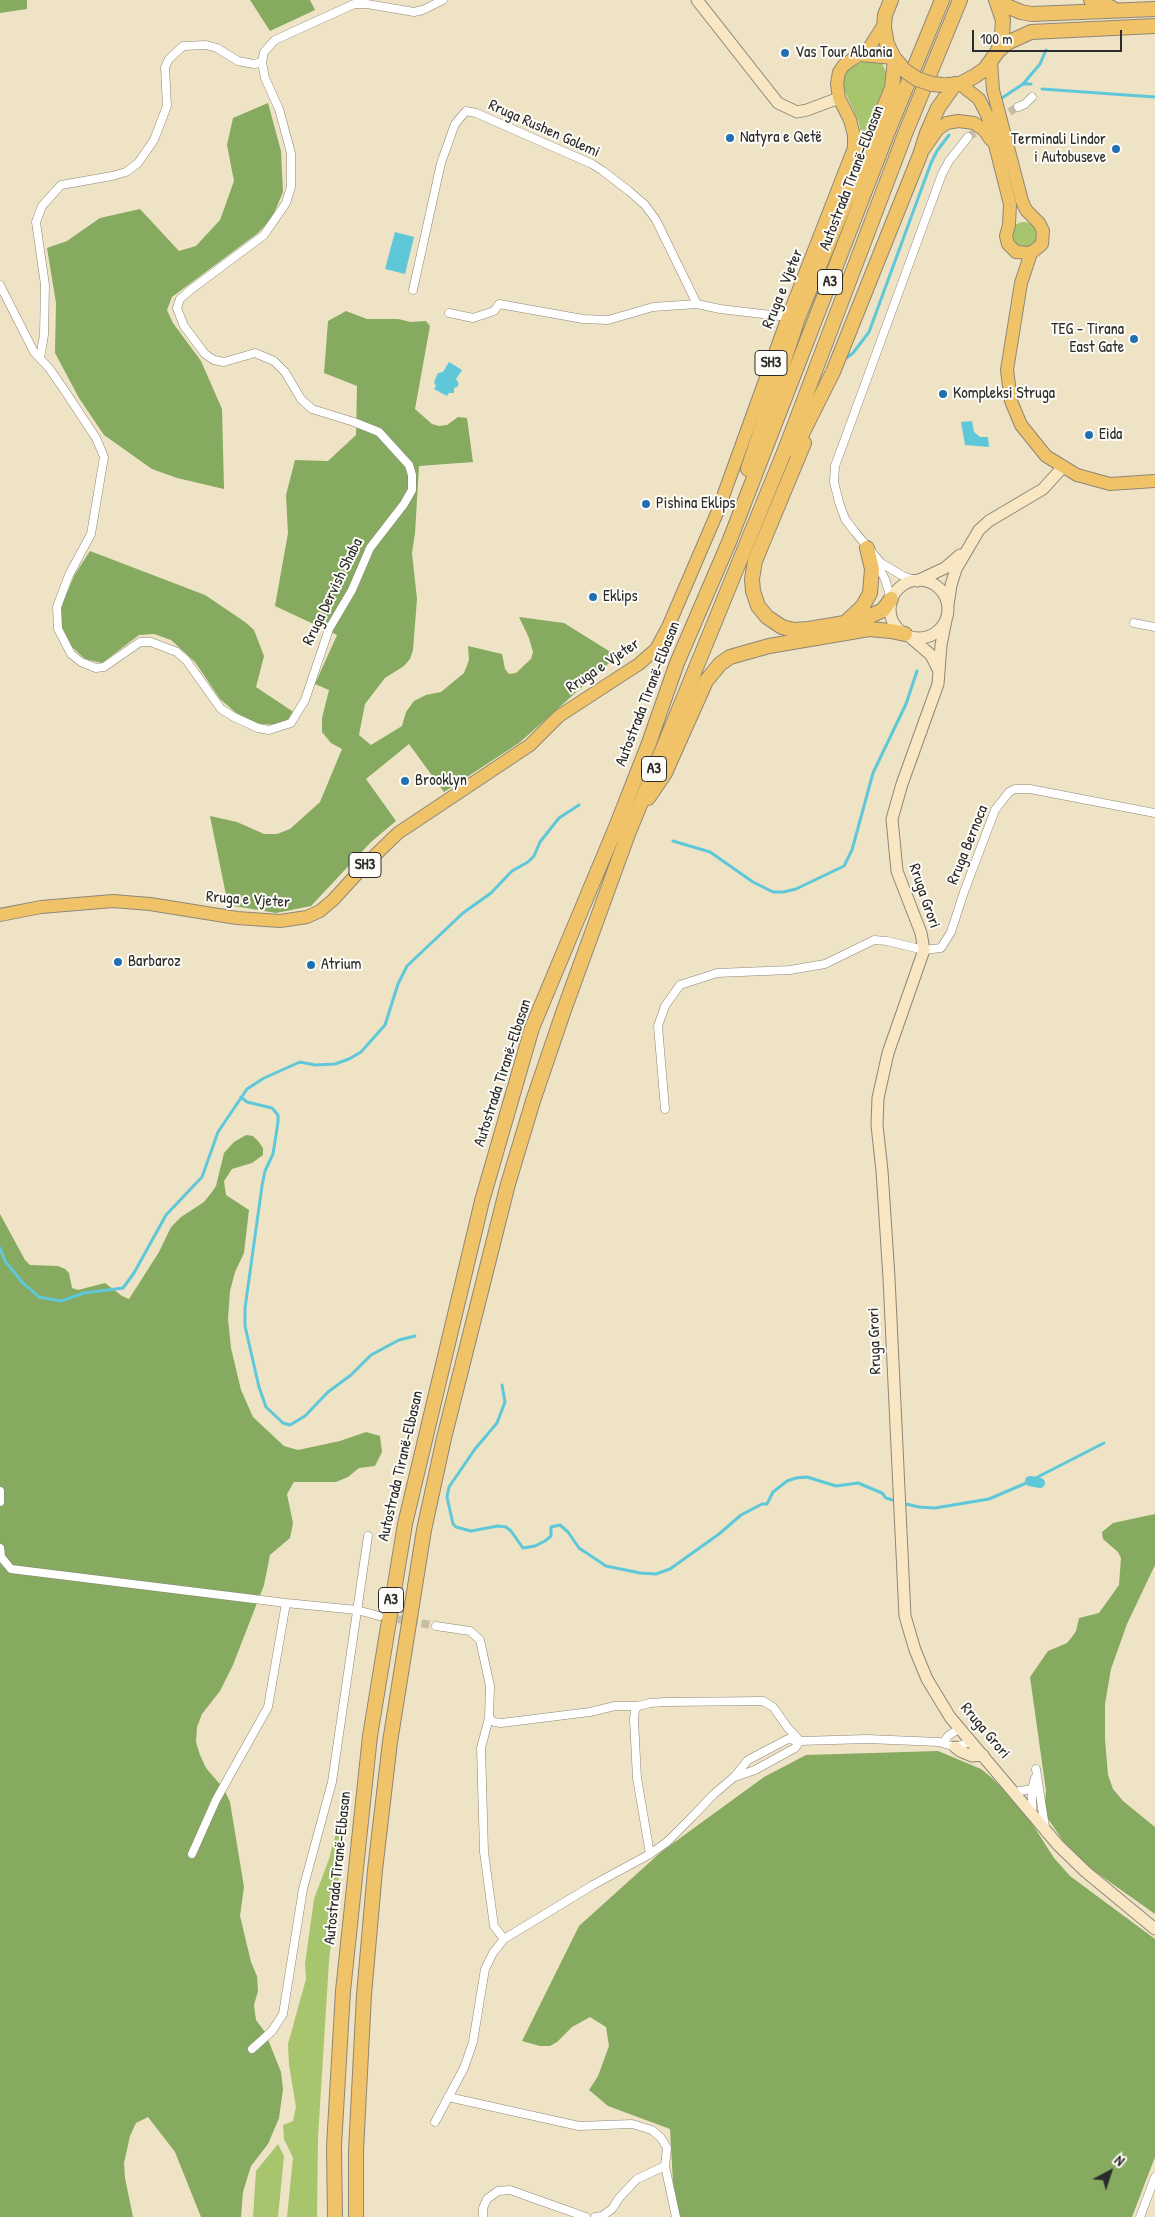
<!DOCTYPE html>
<html>
<head>
<meta charset="utf-8">
<style>
  body { margin:0 }
  #map { position:relative; width:1155px; height:2217px; overflow:hidden; background:#efe3c5; font-family:"Patrick Hand",sans-serif }
  canvas { display:block }
  .north { position:absolute; left:1085px; top:2147px; width:50px; height:50px; -webkit-text-stroke:4px #fdfcf7; paint-order:stroke; rotate:40deg; font-size:14px; font-weight:700; line-height:20px; text-align:center; color:#2b2b2b }
  .north::after { content:''; display:block; margin:auto; width:18px; height:22px; background:#2b2b2b; clip-path:polygon(50% 0,100% 100%,50% 72%,0 100%) }
  .scale { position:absolute; left:972px; top:30px; width:150px; height:22px; box-sizing:border-box; border:2px solid #2b2b2b; border-top:0; padding-left:6px; font-size:15px; line-height:18px; white-space:nowrap; color:#2b2b2b; -webkit-text-stroke:4px #fdfcf7; paint-order:stroke }
</style>
</head>
<body>
<div id="map">
<canvas width="1155" height="2217"></canvas>
<div class="north">N</div>
<div class="scale">100 m</div>
</div>
<script>
const ctx = document.querySelector('canvas').getContext('2d');
ctx.lineJoin = 'round';
function paint(path, color) {
  ctx.fillStyle = color;
  ctx.fill(path, 'evenodd');
}
function poly(rows) {
  const path = new Path2D();
  for (const r of rows) {
    if (r.length === 3) {
      path.moveTo(r[0] + r[2], r[1]);
      path.arc(r[0], r[1], r[2], 0, 2 * Math.PI);
      continue;
    }
    path.moveTo(r[0], r[1]);
    for (let i = 2; i < r.length; i += 2) path.lineTo(r[i], r[i + 1]);
  }
  return path;
}
function stroke(path, color, width, dash) {
  ctx.strokeStyle = color;
  ctx.lineWidth = width;
  ctx.lineCap = dash ? 'butt' : 'round';
  ctx.setLineDash(dash || []);
  ctx.stroke(path);
}
function write(font, color, halo, rows, align = 'center') {
  ctx.font = font + ' "Patrick Hand",sans-serif';
  ctx.lineWidth = 4;
  ctx.setLineDash([]);
  ctx.textBaseline = 'middle';
  ctx.strokeStyle = halo;
  ctx.fillStyle = color;
  for (const [text, x, y, turn = 0] of rows) {
    ctx.save();
    ctx.translate(x, y);
    ctx.rotate((+turn || 0) * Math.PI / 180);
    ctx.textAlign = isNaN(turn) ? turn : align;
    if (halo) ctx.strokeText(text, 0, 0);
    ctx.fillText(text, 0, 0);
    ctx.restore();
  }
}
paint(poly([
  [863,61,882,63,888,76,887,84,862,150,862,137,859,123,842,85,843,76,847,70],
  [1024,235,13],
  [340,1818,346,1819,329,1961,318,2137,317,2217,287,2217,293,2158,284,2139,283,2125,293,2121,296,2107,289,2065,288,2044,306,1979,305,1964,314,1899,329,1859],
  [278,2144,284,2156,278,2217,253,2217,256,2171]
]), '#a7c56c');
paint(poly([
  [0,0,27,0,27,9,0,13],
  [250,0,310,0,315,10,270,31],
  [268,103,281,151,283,192,272,218,258,233,172,297,167,310,173,323,201,361,222,409,224,489,177,478,152,469,104,435,79,398,55,353,56,303,47,248,67,241,100,218,140,209,179,251,196,246,220,220,234,181,227,145,233,118],
  [346,311,367,319,398,319,411,322,426,321,430,326,415,409,432,424,439,426,447,425,458,417,467,418,473,462,419,466,415,533,412,553,417,599,413,650,410,659,404,666,385,678,365,704,359,735,371,745,402,726,406,712,414,701,426,695,441,692,464,673,469,660,468,646,502,654,505,669,509,674,516,673,531,659,533,652,529,638,519,617,564,623,617,656,519,743,444,792,409,744,366,779,396,821,371,842,311,906,276,913,228,905,210,816,237,822,264,834,277,834,290,829,320,802,342,749,331,743,322,732,322,718,329,690,315,684,337,635,275,606,288,533,286,495,295,460,328,461,356,435,357,386,324,373,328,321],
  [90,551,205,595,245,622,254,630,264,656,256,687,295,713,289,721,275,725,252,723,235,712,220,699,195,662,171,640,154,634,139,635,102,663,85,659,72,647,62,627,61,606,75,574],
  [246,1135,253,1136,258,1141,263,1148,263,1155,252,1163,232,1169,224,1181,226,1195,249,1210,244,1253,235,1272,230,1291,228,1319,231,1348,241,1390,253,1417,284,1446,298,1450,340,1441,366,1432,380,1436,382,1452,375,1466,359,1468,348,1477,336,1482,294,1482,287,1494,293,1523,290,1538,270,1555,264,1585,233,1665,220,1691,202,1714,197,1727,196,1742,200,1755,206,1768,224,1789,230,1802,244,1887,240,1916,251,1962,257,1976,258,1991,254,2005,256,2020,265,2032,281,2072,283,2089,279,2118,268,2144,251,2166,243,2192,241,2217,201,2217,175,2152,148,2117,136,2123,130,2136,124,2163,125,2178,133,2217,0,2217,0,1214,25,1260,30,1265,58,1266,65,1269,69,1273,72,1288,78,1290,105,1283,122,1296,129,1299,159,1252,171,1227,181,1217,204,1202,212,1192,216,1186,224,1153,234,1142],
  [1155,1514,1155,1565,1127,1624,1111,1669,1105,1704,1105,1739,1108,1775,1113,1789,1123,1801,1155,1827,1155,1914,1083,1863,1068,1848,1044,1813,1046,1791,1030,1677,1048,1651,1067,1643,1072,1637,1076,1631,1079,1618,1099,1613,1119,1585,1121,1558,1118,1552,1103,1539,1102,1532,1113,1523],
  [938,1751,981,1769,992,1778,1024,1811,1054,1858,1070,1876,1155,1939,1155,2157,1132,2217,675,2217,670,2129,608,2106,589,2090,598,2076,609,2046,606,2027,590,2017,572,2027,557,2042,550,2046,540,2046,522,2041,579,1926,661,1852,764,1777,806,1755]
]), '#85aa60');
paint(poly([
  [395,232,414,237,405,274,385,269],
  [449,362,462,370,456,379,459,384,457,387,454,388,454,393,449,393,447,396,434,389,436,386,434,382,438,373,443,372],
  [972,421,974,432,980,437,988,437,989,447,965,445,961,422]
]), '#5ec8d9');
stroke(poly([
  [1023,84,1031,84],
  [1042,89,1155,97],
  [1002,98,1023,84,1040,64,1046,50],
  [845,359,853,353,869,332,931,163,937,151,949,135],
  [673,841,710,852,753,882,773,892,783,892,796,889,844,866,852,850,873,773,906,704,917,671],
  [241,1097,247,1102,272,1108,278,1115,278,1122,273,1154,265,1171,262,1186,245,1308,245,1326,259,1387,266,1407,283,1423,290,1425,305,1416,328,1392,351,1375,371,1355,399,1340,415,1336],
  [0,1248,5,1261,22,1282,39,1297,61,1301,84,1293,123,1288,134,1273,166,1215,202,1177,218,1132,247,1089,264,1078,300,1062,315,1065,335,1064,349,1059,361,1052,385,1025,398,984,407,966,463,913,491,893,512,871,528,862,534,856,540,842,559,818,579,805],
  [502,1385,505,1402,497,1423,475,1449,449,1487,447,1497,453,1524,456,1527,471,1531,498,1526,506,1527,511,1531,523,1548,535,1546,545,1541,551,1536,551,1527,560,1525,568,1532,579,1548,606,1566,640,1573,656,1574,670,1569,719,1534,741,1515,762,1504,767,1504,773,1492,787,1481,796,1478,807,1477,836,1486,858,1483,882,1493,886,1498,896,1501],
  [902,1503,919,1507,935,1508,989,1499,1024,1484,1104,1443]
]), '#5ec8d9', 3);
stroke(poly([
  [1030,1481,1040,1483]
]), '#5ec8d9', 10);
stroke(poly([
  [999,118,1018,107],
  [968,137,984,127],
  [386,1617,436,1626]
]), '#c8bea6', 8, [8, 4]);
const street = poly([
  [1018,107,1025,104,1032,97],
  [0,285,34,352,49,368,65,391,96,438,104,457,91,534,69,575,57,607,58,629,71,654,81,662,96,668,104,667,140,642,151,642,177,652,186,660,221,709,234,717,258,728,269,730,291,723,305,700,329,629,352,590,370,548,404,504,412,490,412,475,409,465,379,432,354,422,312,409,301,399,285,372,274,361,255,353,224,362,214,360,205,354,184,326,177,308,180,299,189,291,264,235,286,203,291,187,291,153,279,109,265,78,262,62,264,52,275,40,354,4,367,4,414,12,423,10,443,0],
  [413,290,441,163,455,124,466,111,476,113,592,164,603,171,629,191,645,205,656,220,697,304,720,309,788,317],
  [449,313,473,318,494,311,499,304,583,319,608,320,653,307,697,304],
  [40,358,44,335,45,285,36,222,42,206,61,185,112,176,126,172,138,163,154,140,167,106,165,67,169,59,183,46,206,45,217,48,238,61,254,64,262,62],
  [875,560,885,579,891,599],
  [917,581,903,576,881,563,855,532,845,519,839,502,834,482,835,466,942,174,949,161,968,137],
  [1134,623,1155,627],
  [665,1109,658,1026,665,1006,680,985,717,973,790,970,825,964,874,940,887,941,924,950,941,948,951,932,964,892,995,810,1009,792,1015,789,1030,789,1155,813],
  [0,1491,0,1502],
  [0,1548,1,1557,11,1569,286,1603,268,1707,216,1800,192,1854],
  [286,1603,357,1610,379,1616],
  [436,1626,470,1631,480,1640,490,1686,489,1718,481,1748,484,1852,494,1926,504,1939],
  [489,1718,494,1722,501,1723,590,1712,615,1706,638,1706],
  [943,1743,948,1736,960,1728],
  [1036,1769,1045,1827],
  [735,1777,755,1770,795,1748,800,1741],
  [1032,1789,1032,1813],
  [1015,1792,1032,1789,1035,1778],
  [650,1854,637,1778,634,1720,635,1710,638,1706,650,1703,666,1702,763,1701,773,1707,788,1728,800,1741],
  [252,2049,272,2031,283,2014,303,1889,332,1782,368,1536],
  [448,2097,579,2126,632,2124,652,2130,661,2138,667,2148,665,2166,637,2179,619,2198,612,2209,602,2216,595,2217],
  [435,2122,464,2068,473,2042,485,1969,493,1953,504,1939,593,1885,650,1854,667,1842,692,1817,714,1794,734,1777,748,1760,788,1739,800,1741,867,1739,939,1742,955,1747,965,1744,970,1739],
  [665,2166,676,2217],
  [483,2217,483,2208,487,2199,498,2191,510,2190,586,2217],
  [1140,2217,1155,2177]
]);
const secondary = poly([
  [697,0,778,103,797,112,807,110,839,98],
  [919,609,29],
  [917,581,945,568,960,555],
  [948,605,951,585,956,569,979,530,989,521,1043,489,1062,468],
  [946,620,941,645,938,684,902,784,892,819,897,871,921,933,924,950,888,1053,878,1098,877,1125,882,1171,889,1278,905,1616,915,1650,927,1679,950,1717,1058,1845,1086,1872,1155,1929],
  [910,637,931,655,939,671],
  [955,1747,960,1751,972,1756,983,1755]
]);
const primary = poly([
  [860,55,894,58],
  [960,84,979,99,988,117,1010,204,1009,225,1006,236,1008,244,1016,252,1031,253,1042,244,1043,231,1039,223,1026,210,1022,201,993,90,991,61],
  [924,149,938,129,947,123,958,121,974,123,984,130,991,140],
  [1031,253,1021,283,1007,370,1011,401,1021,425,1046,456,1077,475,1110,484,1155,481],
  [0,915,41,907,113,901,150,904,237,918,280,921,307,917,320,911,333,900,366,864,398,833,530,745,559,716,639,664,656,649,668,627,717,513,788,317,854,148,854,135,850,120,839,98,837,84,839,72,844,65,869,48,885,23]
]);
const highway = poly([
  [891,0,885,15,884,28,887,44,894,58,901,66],
  [1091,0,1112,8],
  [997,2,1021,12,1032,14,1155,9],
  [998,51,1007,43,1031,32,1155,26],
  [947,85,960,84,975,76,985,69,998,51,1002,36,1003,20,996,0],
  [804,443,755,561,752,579,753,591,758,606,767,617,782,627,794,630,809,629,862,620,883,610,891,599],
  [794,450,833,372,920,155,927,133,938,108,955,84],
  [748,469,798,318,892,88,895,60],
  [846,622,863,606,870,593,872,569,867,548],
  [648,798,665,773,706,681,720,664,730,657,769,646,869,629,891,631,905,634],
  [335,2217,334,2146,343,1991,370,1736,405,1524,482,1201,532,1028,616,827,649,743,677,663,729,542,889,129,942,0],
  [356,2217,356,2151,364,1995,375,1870,390,1742,424,1530,444,1438,508,1184,533,1101,564,1010,628,834,785,450,905,134,960,0]
]);
stroke(street, '#8d8778', 9);
stroke(secondary, '#8d8778', 13);
stroke(primary, '#8d8778', 14);
stroke(highway, '#8d8778', 16);
stroke(street, '#fff', 8);
stroke(secondary, '#f9e7c3', 11);
stroke(primary, '#f0c369', 12);
stroke(highway, '#f0c369', 14);
const highwayBridge = poly([
  [904,70,917,79,932,84,943,85]
]);
stroke(highwayBridge, '#8d8778', 16, []);
stroke(highwayBridge, '#f0c369', 14);
for (const [x, y, r, color] of [
  [785,53,5,"#1f6fb2"],
  [730,138,5,"#1f6fb2"],
  [1116,149,5,"#1f6fb2"],
  [1134,339,5,"#1f6fb2"],
  [943,394,5,"#1f6fb2"],
  [1089,435,5,"#1f6fb2"],
  [646,504,5,"#1f6fb2"],
  [593,597,5,"#1f6fb2"],
  [405,781,5,"#1f6fb2"],
  [118,962,5,"#1f6fb2"],
  [311,965,5,"#1f6fb2"]
]) {
  const dot = new Path2D();
  dot.arc(x, y, r, 0, 2 * Math.PI);
  ctx.fillStyle = color;
  ctx.fill(dot);
  stroke(dot, '#fdfcf7', 2);
}
for (const [x, y, w] of [
  [830,282,25],
  [771,363,32],
  [654,769,25],
  [365,865,32],
  [391,1600,25]
]) {
  const box = new Path2D();
  box.roundRect(x - w / 2, y - 12.5, w, 25, 4);
  ctx.fillStyle = '#fdfcf7';
  ctx.fill(box);
  stroke(box, '#2b2b2b', 1);
}
write('bold 15px', '#2b2b2b', null, [
  ["A3",830,282],
  ["SH3",771,363],
  ["A3",654,769],
  ["SH3",365,865],
  ["A3",391,1600]
]);
write('16px', '#2b2b2b', '#fdfcf7', [
  ["Vas Tour Albania",795,53],
  ["Natyra e Qetë",740,138],
  ["Terminali Lindor",1106,140,"right"],
  ["i Autobuseve",1106,158,"right"],
  ["TEG - Tirana",1124,330,"right"],
  ["East Gate",1124,348,"right"],
  ["Kompleksi Struga",953,394],
  ["Eida",1099,435],
  ["Pishina Eklips",656,504],
  ["Eklips",603,597],
  ["Brooklyn",415,781],
  ["Barbaroz",128,962],
  ["Atrium",321,965]
], 'left');
write('16px', '#2b2b2b', '#fdfcf7', [
  ["Rruga Rushen Golemi",544,129,24],
  ["Autostrada Tiranë-Elbasan",852,178,-69],
  ["Rruga e Vjeter",783,289,-68],
  ["Rruga Dervish Shaba",333,592,-64],
  ["Rruga e Vjeter",603,666,-34],
  ["Autostrada Tiranë-Elbasan",648,694,-69],
  ["Rruga Bernoca",968,845,-68],
  ["Rruga Grori",924,896,71],
  ["Rruga e Vjeter",248,900,4],
  ["Autostrada Tiranë-Elbasan",503,1073,-72],
  ["Rruga Grori",875,1341,-92],
  ["Autostrada Tiranë-Elbasan",401,1466,-77],
  ["Rruga Grori",985,1731,50],
  ["Autostrada Tiranë-Elbasan",338,1868,-84]
]);
</script>
</body>
</html>
